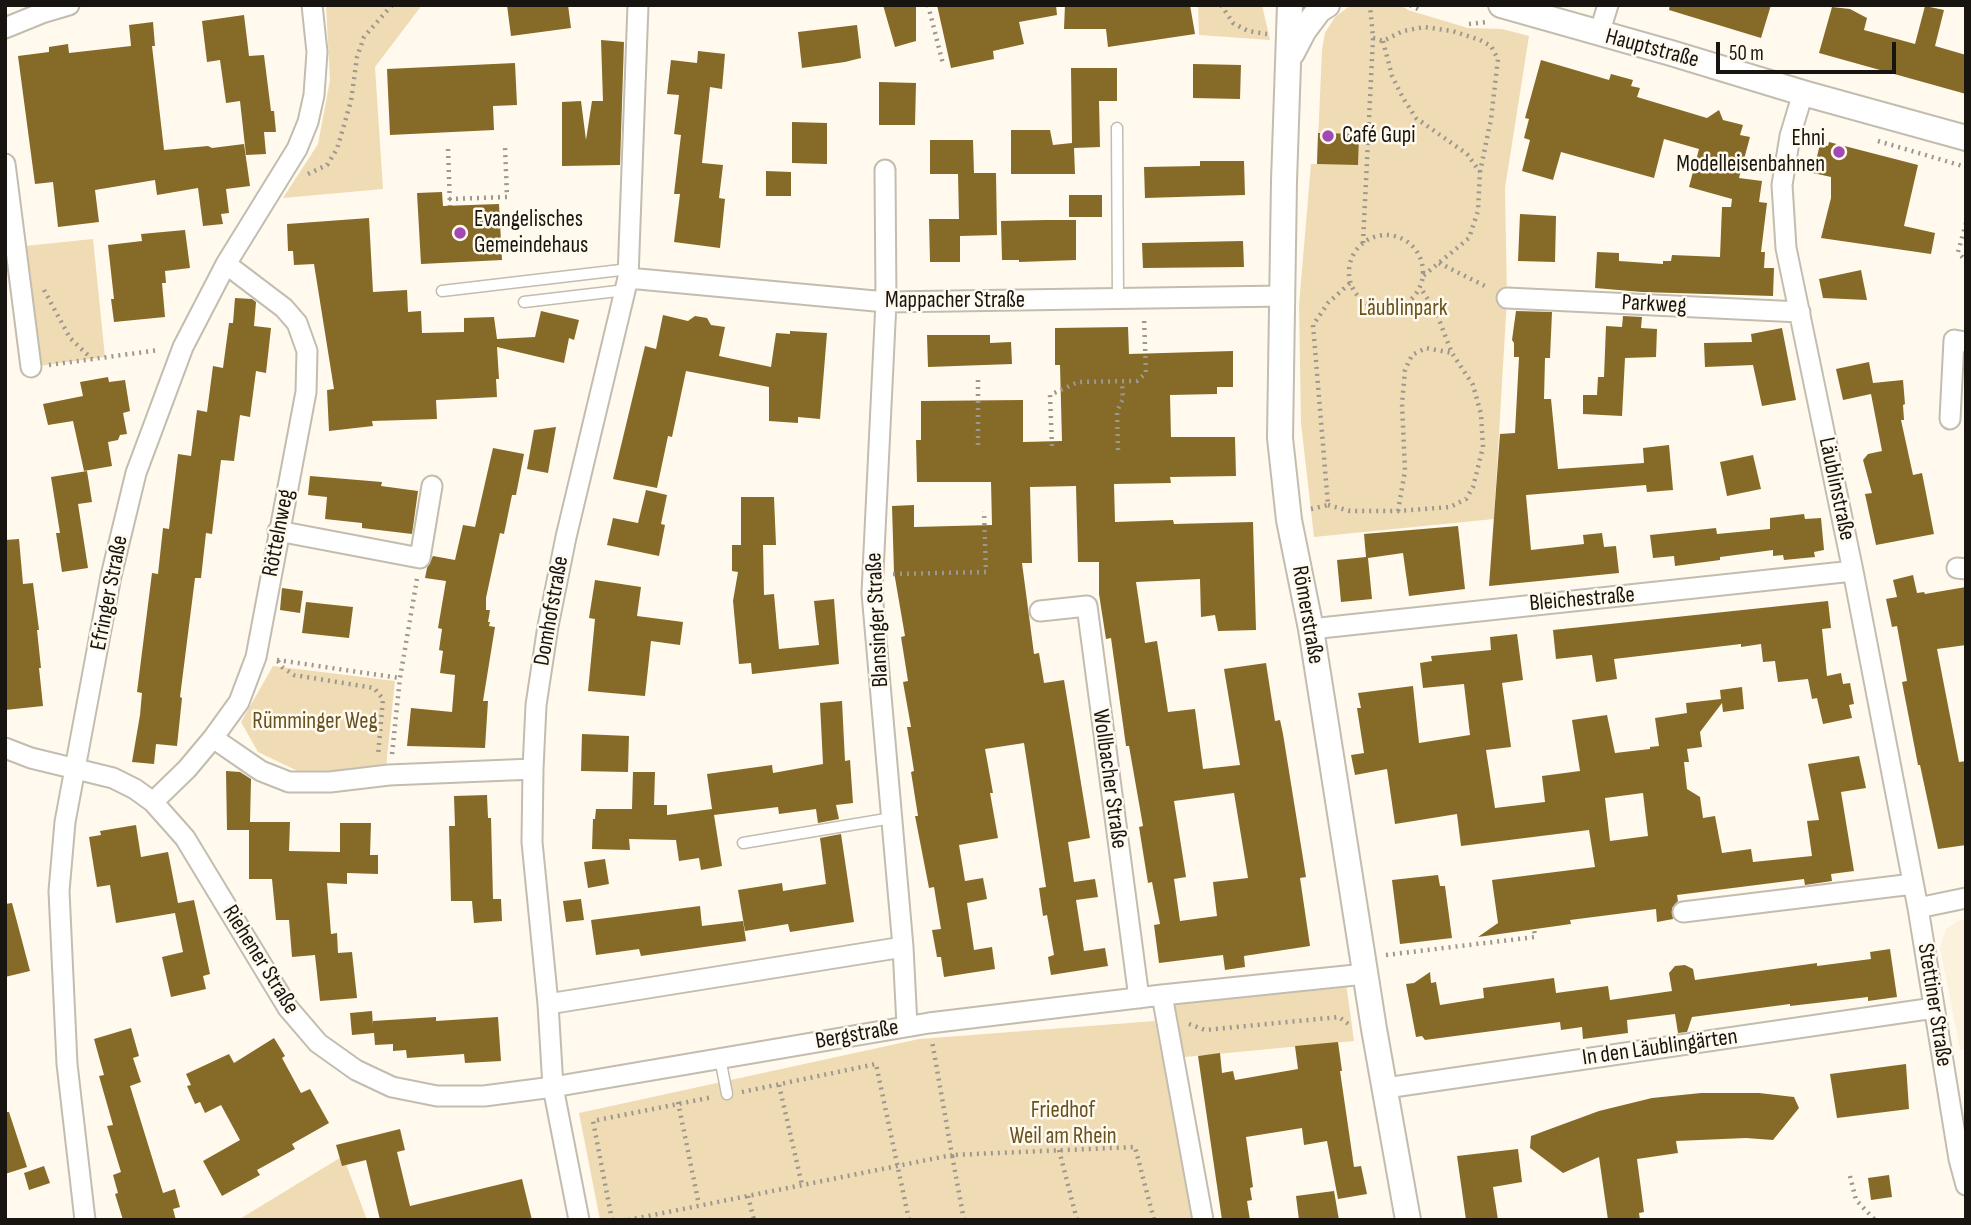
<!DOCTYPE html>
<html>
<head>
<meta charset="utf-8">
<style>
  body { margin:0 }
  #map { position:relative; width:1971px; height:1225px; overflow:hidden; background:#fff9ee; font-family:"Sofia Sans Condensed",sans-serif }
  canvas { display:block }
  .frame { position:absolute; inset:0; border:7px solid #181511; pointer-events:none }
  .scale { position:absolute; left:1716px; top:42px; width:180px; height:32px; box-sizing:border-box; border:4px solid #181511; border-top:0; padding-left:9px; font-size:21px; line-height:24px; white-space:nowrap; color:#181511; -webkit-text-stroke:5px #fff9ee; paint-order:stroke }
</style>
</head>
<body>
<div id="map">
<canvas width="1971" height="1225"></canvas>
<div class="frame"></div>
<div class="scale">50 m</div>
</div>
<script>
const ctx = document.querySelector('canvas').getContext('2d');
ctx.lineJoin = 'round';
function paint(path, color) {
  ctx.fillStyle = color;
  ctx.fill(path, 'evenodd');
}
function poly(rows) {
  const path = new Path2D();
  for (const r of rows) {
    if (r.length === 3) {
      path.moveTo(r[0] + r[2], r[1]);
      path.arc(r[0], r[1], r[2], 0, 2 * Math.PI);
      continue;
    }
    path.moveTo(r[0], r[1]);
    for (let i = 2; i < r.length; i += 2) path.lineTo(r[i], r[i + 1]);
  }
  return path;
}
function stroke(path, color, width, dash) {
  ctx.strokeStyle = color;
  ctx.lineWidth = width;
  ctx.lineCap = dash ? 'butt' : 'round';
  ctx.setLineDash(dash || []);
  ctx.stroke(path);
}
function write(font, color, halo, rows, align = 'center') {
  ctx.font = font + ' "Sofia Sans Condensed",sans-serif';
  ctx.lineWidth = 5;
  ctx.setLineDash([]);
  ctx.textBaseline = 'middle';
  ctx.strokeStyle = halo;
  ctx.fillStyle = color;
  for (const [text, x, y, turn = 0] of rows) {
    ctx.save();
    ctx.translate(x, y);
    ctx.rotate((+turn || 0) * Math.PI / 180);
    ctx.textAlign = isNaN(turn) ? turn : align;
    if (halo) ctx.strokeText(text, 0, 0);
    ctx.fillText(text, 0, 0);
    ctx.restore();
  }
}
paint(poly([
  [1966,919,1966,1051,1960,1049,1940,948,1946,929,1958,921]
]), '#fbf1dc');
paint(poly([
  [326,5,422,5,375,67,383,189,283,198,318,144,330,80],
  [1198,5,1262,5,1270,40,1199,35],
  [1351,5,1401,5,1408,10,1468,28,1502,29,1529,36,1505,188,1507,298,1494,519,1314,537,1301,423,1299,305,1311,164,1317,164,1322,49,1325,33,1335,17],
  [93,239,105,357,31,367,15,247],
  [273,666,395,681,386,767,304,774,258,752,241,722],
  [1345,976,1354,1041,1174,1058,1162,995],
  [1155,1021,1194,1220,600,1220,579,1113,919,1039],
  [343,1156,367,1220,238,1220]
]), '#f0dcb4');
paint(poly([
  [507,5,568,5,571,28,511,36],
  [883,5,916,5,916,41,895,47],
  [937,5,1056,5,1057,15,1019,22,1024,44,993,51,994,59,951,68],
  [1065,5,1190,5,1195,34,1108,47,1106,29,1064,29],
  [1670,5,1771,5,1761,38,1669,10],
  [1925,6,1944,10,1935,46,1966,55,1966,94,1819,53,1832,7,1850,9,1867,18,1864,30,1915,44],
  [244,15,249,56,264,55,271,111,274,111,276,132,264,132,266,154,246,155,240,101,226,103,220,60,207,62,202,21],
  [153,22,155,46,152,46,164,150,208,146,212,148,244,144,250,186,226,189,229,213,221,214,223,224,203,226,198,188,157,195,155,180,95,190,99,222,58,227,53,182,35,184,18,56,49,52,49,47,68,44,69,53,131,46,129,25],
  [857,25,861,58,845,62,802,68,798,32],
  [601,40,624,42,620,165,562,166,562,102,581,101,586,140,592,101,603,101],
  [698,51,725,54,722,89,710,87,702,163,723,165,719,198,725,199,720,248,674,242,680,194,674,194,681,135,674,134,679,95,667,94,671,60,697,63],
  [1541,60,1609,80,1611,74,1633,80,1631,86,1640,88,1637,97,1707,118,1719,110,1723,120,1743,125,1740,135,1750,137,1739,178,1762,181,1759,202,1767,203,1761,252,1765,252,1764,268,1774,268,1773,296,1642,292,1595,288,1597,252,1619,253,1619,261,1663,264,1663,261,1671,261,1672,255,1720,257,1722,207,1731,207,1732,199,1689,187,1699,149,1664,139,1654,178,1561,152,1553,180,1522,171,1530,140,1524,138,1529,119,1525,118],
  [515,63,517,105,493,106,494,130,390,135,387,69],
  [1193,64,1241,65,1240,99,1193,98],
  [1071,68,1117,68,1117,101,1099,101,1100,147,1074,148,1075,174,1011,174,1011,130,1050,130,1053,145,1072,143],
  [879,82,916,83,915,125,879,125],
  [792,122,827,123,827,164,792,163],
  [1318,133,1359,134,1358,165,1317,164],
  [930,140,973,140,974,173,996,173,997,235,960,236,960,262,930,262,929,219,959,219,958,174,930,174],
  [1829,142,1918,165,1904,226,1935,233,1931,254,1821,238,1831,198,1831,177,1813,173,1820,144,1828,146],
  [1200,161,1244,161,1245,195,1145,198,1144,167,1200,166],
  [766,171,791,172,791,196,766,196],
  [442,192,443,206,499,204,502,260,421,264,417,193],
  [1069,195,1102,195,1102,217,1069,217],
  [1520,214,1556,216,1555,262,1518,261],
  [369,218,373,292,407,290,408,312,421,311,422,333,464,332,464,318,494,317,497,339,535,337,541,311,579,320,574,340,569,338,564,363,497,347,499,379,496,379,497,397,436,400,437,419,372,421,373,426,329,431,327,390,334,389,314,264,294,265,293,251,288,251,287,224],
  [1046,220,1076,220,1076,260,1019,262,1019,260,1002,260,1001,221],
  [185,230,190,268,165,271,166,283,162,283,165,317,114,322,111,299,114,299,108,245,142,241,141,234],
  [1243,241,1244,267,1143,268,1142,243],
  [1861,270,1867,300,1823,298,1819,279],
  [235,298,252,299,256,302,254,326,271,328,266,373,256,371,250,417,240,415,234,461,221,460,212,534,206,533,201,578,195,578,180,697,182,698,177,746,156,744,154,764,132,762,140,715,142,693,137,692,152,573,158,574,163,528,169,529,178,454,191,456,197,410,207,412,213,366,223,368,229,323,233,323],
  [1516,311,1552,312,1550,358,1545,358,1544,399,1551,399,1558,469,1644,463,1643,448,1669,445,1673,490,1647,492,1646,485,1526,495,1531,550,1584,544,1583,535,1602,533,1604,547,1616,546,1619,573,1489,586,1500,434,1515,433,1519,357,1514,357,1514,343,1512,340],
  [663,315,688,321,695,316,707,318,711,325,725,327,719,356,771,367,776,333,790,334,790,331,827,333,820,419,798,417,798,423,769,421,769,387,686,371,672,437,668,436,657,488,613,479,645,346,656,349],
  [1623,316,1642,317,1641,328,1657,329,1656,357,1625,358,1622,416,1583,414,1583,395,1597,395,1598,377,1604,377,1606,326,1622,327],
  [1128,327,1129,354,1233,351,1233,387,1217,387,1217,394,1170,395,1171,437,1235,437,1236,476,1170,477,1171,483,1114,484,1115,522,1173,520,1174,524,1253,522,1256,630,1218,631,1215,615,1201,617,1200,579,1136,582,1145,643,1157,641,1168,712,1195,709,1203,769,1240,765,1224,669,1266,663,1275,721,1280,720,1283,734,1306,877,1300,878,1310,946,1244,956,1245,967,1225,970,1223,955,1159,963,1154,925,1160,924,1152,882,1148,883,1139,827,1143,826,1129,746,1126,746,1111,638,1106,639,1099,594,1099,562,1078,562,1076,486,1030,487,1032,563,1022,563,1034,654,1039,653,1044,683,1064,680,1090,838,1068,842,1074,882,1095,879,1098,897,1076,900,1084,951,1105,948,1108,966,1051,975,1048,957,1054,955,1047,915,1043,916,1039,888,1046,887,1024,743,985,749,993,793,990,793,998,838,959,845,965,881,983,878,987,899,967,903,974,950,992,947,995,969,944,977,941,957,937,957,932,930,941,929,934,887,929,888,915,816,918,816,911,772,914,771,907,727,911,727,903,682,908,681,901,637,905,636,894,572,892,506,914,505,914,527,992,525,991,482,917,482,916,440,921,440,921,401,1023,400,1023,442,1062,441,1060,365,1055,365,1055,328],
  [1234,793,1248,878,1213,882,1217,916,1180,921,1174,879,1186,877,1174,801],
  [1782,328,1796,400,1762,406,1753,365,1705,367,1704,343,1752,342,1751,334],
  [927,335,990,335,990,343,1011,342,1012,364,928,367],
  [1869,362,1873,383,1903,380,1905,404,1903,405,1904,420,1901,420,1913,475,1922,473,1934,534,1876,545,1865,494,1872,493,1863,460,1868,454,1882,451,1871,394,1843,400,1836,369],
  [108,377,109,382,125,380,130,411,123,413,127,434,120,435,118,440,108,442,112,466,84,471,73,421,48,425,43,404,83,396,80,382],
  [556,427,548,473,527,469,534,430],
  [493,448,524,454,516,495,512,495,504,534,500,533,486,598,486,610,490,610,488,622,490,622,489,626,495,627,483,701,488,701,485,748,407,746,411,708,452,712,455,675,440,673,443,651,439,650,442,629,438,628,446,581,425,578,427,568,433,556,455,560,463,525,475,527],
  [1753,455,1761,489,1727,496,1720,462],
  [87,471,92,502,78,504,88,568,62,572,56,533,60,533,51,477],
  [310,476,382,482,381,486,418,491,412,534,362,528,362,523,325,519,327,497,308,495],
  [646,490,667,495,661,524,665,525,659,556,607,545,613,518,638,523],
  [741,497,774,497,776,545,763,545,764,595,774,594,779,649,819,645,814,601,834,599,839,664,752,674,751,663,739,664,733,601,738,572,732,571,732,545,741,545],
  [1804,514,1805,519,1821,518,1824,550,1814,552,1815,557,1784,560,1783,555,1773,556,1773,550,1720,557,1720,560,1675,566,1674,556,1653,558,1650,535,1716,528,1717,534,1770,529,1770,518],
  [1458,526,1465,589,1409,596,1403,553,1368,558,1372,599,1341,602,1337,560,1366,557,1364,534],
  [19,539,23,584,33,583,39,630,37,630,41,668,39,668,43,706,5,710,5,540],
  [1913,575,1917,593,1924,592,1925,594,1966,587,1966,645,1937,649,1959,762,1966,761,1966,845,1938,849,1920,765,1918,765,1902,682,1907,681,1897,626,1892,627,1886,599,1897,597,1893,580],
  [595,580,641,587,637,616,683,622,680,645,651,641,645,696,588,691,595,619,589,618],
  [282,588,303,591,300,613,280,610],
  [1828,601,1831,628,1822,629,1827,676,1841,673,1843,684,1850,683,1854,704,1849,705,1852,718,1823,724,1817,698,1812,699,1808,679,1778,682,1775,661,1763,662,1761,644,1741,647,1741,644,1614,659,1617,679,1596,682,1592,655,1556,659,1553,630],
  [306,602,353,607,349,638,302,633],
  [1517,634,1523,680,1502,683,1511,747,1486,750,1495,808,1545,802,1542,776,1580,771,1572,720,1607,715,1615,753,1650,749,1650,747,1659,746,1655,718,1687,713,1686,703,1721,699,1720,690,1742,687,1744,709,1723,712,1722,703,1700,732,1702,747,1687,749,1689,762,1684,762,1687,789,1700,797,1703,818,1715,816,1722,853,1751,849,1753,862,1812,856,1807,821,1819,820,1808,764,1859,756,1866,788,1841,792,1854,871,1831,874,1832,881,1805,885,1804,879,1677,895,1678,901,1672,908,1673,919,1657,922,1656,909,1570,920,1571,924,1478,937,1498,923,1492,880,1595,867,1589,830,1461,846,1457,814,1395,824,1387,769,1355,775,1351,755,1364,753,1357,708,1361,708,1358,693,1413,686,1419,743,1470,735,1464,684,1423,688,1420,663,1432,661,1431,656,1491,650,1490,637],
  [1643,793,1648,836,1610,841,1605,798],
  [842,701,845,761,850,760,853,803,836,805,839,819,818,823,816,809,779,814,778,807,714,815,722,866,701,870,699,858,679,861,676,840,629,839,630,850,592,849,593,819,595,819,596,809,632,809,633,772,655,772,654,805,667,805,667,815,712,809,707,774,772,765,773,773,823,764,820,703],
  [582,734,629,736,628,772,581,771],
  [226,771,240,772,251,779,250,822,290,822,289,851,340,852,340,823,371,823,370,855,378,855,378,874,347,873,347,884,327,883,331,934,337,933,338,953,352,952,357,998,320,1001,315,955,292,957,289,920,276,920,272,879,249,879,249,830,227,830],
  [487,795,488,818,491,818,493,899,501,899,502,921,474,923,472,901,451,901,449,826,455,826,454,796],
  [136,825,141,857,168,852,178,903,194,900,210,974,203,976,206,989,171,997,162,957,183,952,175,913,116,923,110,885,97,887,89,837,101,835,100,831],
  [841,834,854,922,790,932,788,924,745,931,738,890,782,883,783,891,826,884,820,838],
  [605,859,609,884,588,888,584,862],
  [1438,875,1440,886,1445,886,1452,938,1400,944,1392,880],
  [581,899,584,920,566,922,563,901],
  [12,903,30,971,5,977,5,904],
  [700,906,702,926,743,921,746,941,641,956,639,949,596,955,591,920],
  [1890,949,1897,997,1868,1001,1868,997,1790,1006,1790,1004,1692,1017,1687,1032,1678,1033,1675,1014,1627,1020,1628,1033,1583,1039,1582,1027,1561,1030,1560,1022,1425,1040,1422,1036,1416,1037,1406,984,1414,983,1430,972,1431,983,1436,982,1440,1005,1484,998,1483,988,1554,978,1556,993,1608,986,1610,1000,1672,991,1669,973,1675,966,1685,965,1693,969,1695,980,1817,963,1817,966,1871,959,1870,952],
  [372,1011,373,1026,373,1021,436,1017,436,1021,498,1017,501,1061,465,1063,464,1054,407,1058,406,1050,393,1051,393,1044,375,1045,374,1033,352,1035,350,1013],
  [131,1028,139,1056,133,1058,141,1082,130,1086,163,1193,175,1189,180,1207,173,1209,176,1220,123,1220,115,1194,118,1193,113,1175,121,1172,107,1126,113,1125,99,1076,104,1075,94,1039],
  [274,1038,285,1056,282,1058,301,1093,310,1089,329,1123,292,1144,295,1149,257,1170,260,1175,222,1196,203,1161,240,1140,221,1105,205,1113,200,1102,195,1104,187,1086,191,1085,186,1074,229,1054,234,1063],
  [1338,1042,1342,1071,1340,1071,1354,1167,1361,1166,1367,1194,1338,1199,1327,1141,1304,1145,1302,1128,1246,1137,1253,1187,1250,1188,1252,1200,1247,1201,1250,1220,1222,1220,1198,1056,1220,1053,1222,1073,1233,1071,1235,1080,1298,1069,1295,1046],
  [1906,1064,1909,1109,1837,1118,1830,1074],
  [1701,1093,1759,1093,1794,1097,1799,1108,1773,1140,1746,1138,1676,1141,1678,1153,1637,1159,1644,1212,1639,1213,1640,1220,1608,1220,1599,1157,1563,1173,1530,1148,1531,1136,1599,1111,1652,1098],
  [5,1112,9,1112,27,1167,5,1174],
  [400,1129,405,1150,397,1152,410,1206,522,1179,532,1220,380,1220,366,1160,342,1166,336,1145],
  [1518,1149,1522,1182,1493,1187,1498,1220,1466,1220,1457,1156],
  [44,1166,50,1183,29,1190,24,1173],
  [1889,1175,1892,1197,1871,1200,1868,1178],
  [1334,1191,1339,1220,1299,1220,1296,1196]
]), '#866a28');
const service = poly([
  [1117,128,1118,300],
  [442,291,629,269],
  [524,302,626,290],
  [743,843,892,818],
  [720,1058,727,1094]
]);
const minor = poly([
  [5,28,42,13,69,5],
  [1599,34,1608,5],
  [1803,93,1790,136,1782,185,1786,248,1853,571,1918,908,1959,1159,1966,1185],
  [5,164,31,367],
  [885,170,886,302,872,593,903,947,907,1026],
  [628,278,886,302,1283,296],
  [1507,298,1800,312],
  [1950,419,1954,340,1966,342],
  [278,531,420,558,432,486],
  [1957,568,1966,569],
  [1040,611,1087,606,1139,998],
  [1311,629,1853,571],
  [213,738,261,771,289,782,330,782,389,775,533,769],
  [5,748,31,758,113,778,135,789,153,802,185,838,288,1008,318,1043,356,1070,392,1087,437,1096,484,1096,553,1087,929,1023,1162,995,1365,974],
  [153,802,187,769,213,738,239,702,256,657,306,392,307,351,297,323,284,308,226,264],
  [1918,908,1966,898],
  [1683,912,1913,884],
  [1162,995,1203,1220],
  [548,1004,903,947],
  [1386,1088,1934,1008],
  [85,1220,67,1064,59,891,65,822,111,576,136,473,183,347,226,264,297,149,308,122,314,95,317,52,312,5],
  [579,1220,553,1087,548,1004,532,842,533,769,536,705,548,626,566,537,628,278,638,5]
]);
const tertiary = poly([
  [1290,5,1284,181,1280,438,1289,520,1311,629,1374,1029,1408,1220],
  [1501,5,1671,53,1803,93,1966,138],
  [1292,53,1304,30,1319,10,1327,5]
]);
stroke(service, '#c3bdb0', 13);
stroke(minor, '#c3bdb0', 23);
stroke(tertiary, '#c3bdb0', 28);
stroke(poly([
  [928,5,943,64],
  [1221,5,1233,23,1248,31,1267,34],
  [1410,5,1418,9],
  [1469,24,1487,22],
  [1373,38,1383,41,1403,31,1424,27,1452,31,1480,40,1491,46,1498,59,1491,119,1480,172,1478,211,1469,238,1423,276],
  [1383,41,1392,76,1403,98,1416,118,1467,154,1480,172],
  [1878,141,1966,167],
  [448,149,450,206],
  [308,174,327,165,337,149,351,101,357,57,364,37,392,5],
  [449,199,507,197,505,147],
  [1966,223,1958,252,1966,261],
  [1386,272,37],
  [1363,243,1373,38,1370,5],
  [1439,263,1489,288],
  [44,290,70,338,92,359],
  [49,365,159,350],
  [978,445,978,377],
  [1052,446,1050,395,1078,382,1137,381,1146,373,1144,318],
  [1118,450,1117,411,1123,399,1122,382],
  [1328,505,1350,511,1398,511,1450,507,1466,499,1473,487,1483,447,1481,414,1473,385,1452,353,1436,312,1420,287],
  [1311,509,1328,505,1313,325,1328,303,1351,282],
  [1398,511,1405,471,1402,404,1405,370,1412,355,1426,348,1452,353],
  [893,574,986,572,984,511],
  [277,660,400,678],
  [278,661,282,667,294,675,374,688,383,699,378,756],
  [392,754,400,678,417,579],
  [1386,955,1535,937,1534,929],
  [1189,1024,1205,1030,1339,1017,1351,1026],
  [779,1085,802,1185],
  [742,1092,876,1064,909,1220],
  [678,1102,699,1205],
  [1059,1150,1077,1220],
  [1850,1176,1856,1200,1875,1220],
  [748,1196,754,1220],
  [612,1220,593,1121,713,1097],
  [628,1220,952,1155,932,1041],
  [964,1220,952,1155,1135,1147,1154,1220]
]), '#9c978f', 4.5, [2, 5]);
stroke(service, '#fff', 10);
stroke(minor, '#fff', 19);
stroke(tertiary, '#fff', 24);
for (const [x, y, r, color] of [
  [1328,136,7,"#a149b5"],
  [1839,152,7,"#a149b5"],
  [460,233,7,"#a149b5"]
]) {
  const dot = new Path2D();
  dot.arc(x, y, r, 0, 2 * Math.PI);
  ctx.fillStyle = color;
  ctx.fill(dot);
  stroke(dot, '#fff9ee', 2.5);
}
write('23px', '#181511', '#fff9ee', [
  ["Hauptstraße",1652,49,15],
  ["Mappacher Straße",955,301],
  ["Parkweg",1654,305,3],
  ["Läublinstraße",1836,489,78],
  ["Röttelnweg",279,533,-79],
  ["Efringer Straße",110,593,-79],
  ["Bleichestraße",1582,600,-5],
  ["Domhofstraße",552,611,-80],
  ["Römerstraße",1307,615,80],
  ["Blansinger Straße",878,620,-93],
  ["Wollbacher Straße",1109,779,82],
  ["Riehener Straße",260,960,58],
  ["Stettiner Straße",1934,1005,81],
  ["Bergstraße",857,1035,-10],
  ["In den Läublingärten",1660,1048,-8]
]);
write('23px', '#181511', '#fff9ee', [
  ["Café Gupi",1342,136],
  ["Ehni",1825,139,"right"],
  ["Modelleisenbahnen",1825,165,"right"],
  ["Evangelisches",474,220],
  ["Gemeindehaus",474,246]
], 'left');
write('23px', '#66511f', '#fff9ee', [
  ["Läublinpark",1403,309],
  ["Rümminger Weg",315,722],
  ["Friedhof",1063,1111],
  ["Weil am Rhein",1063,1137]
]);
</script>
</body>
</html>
